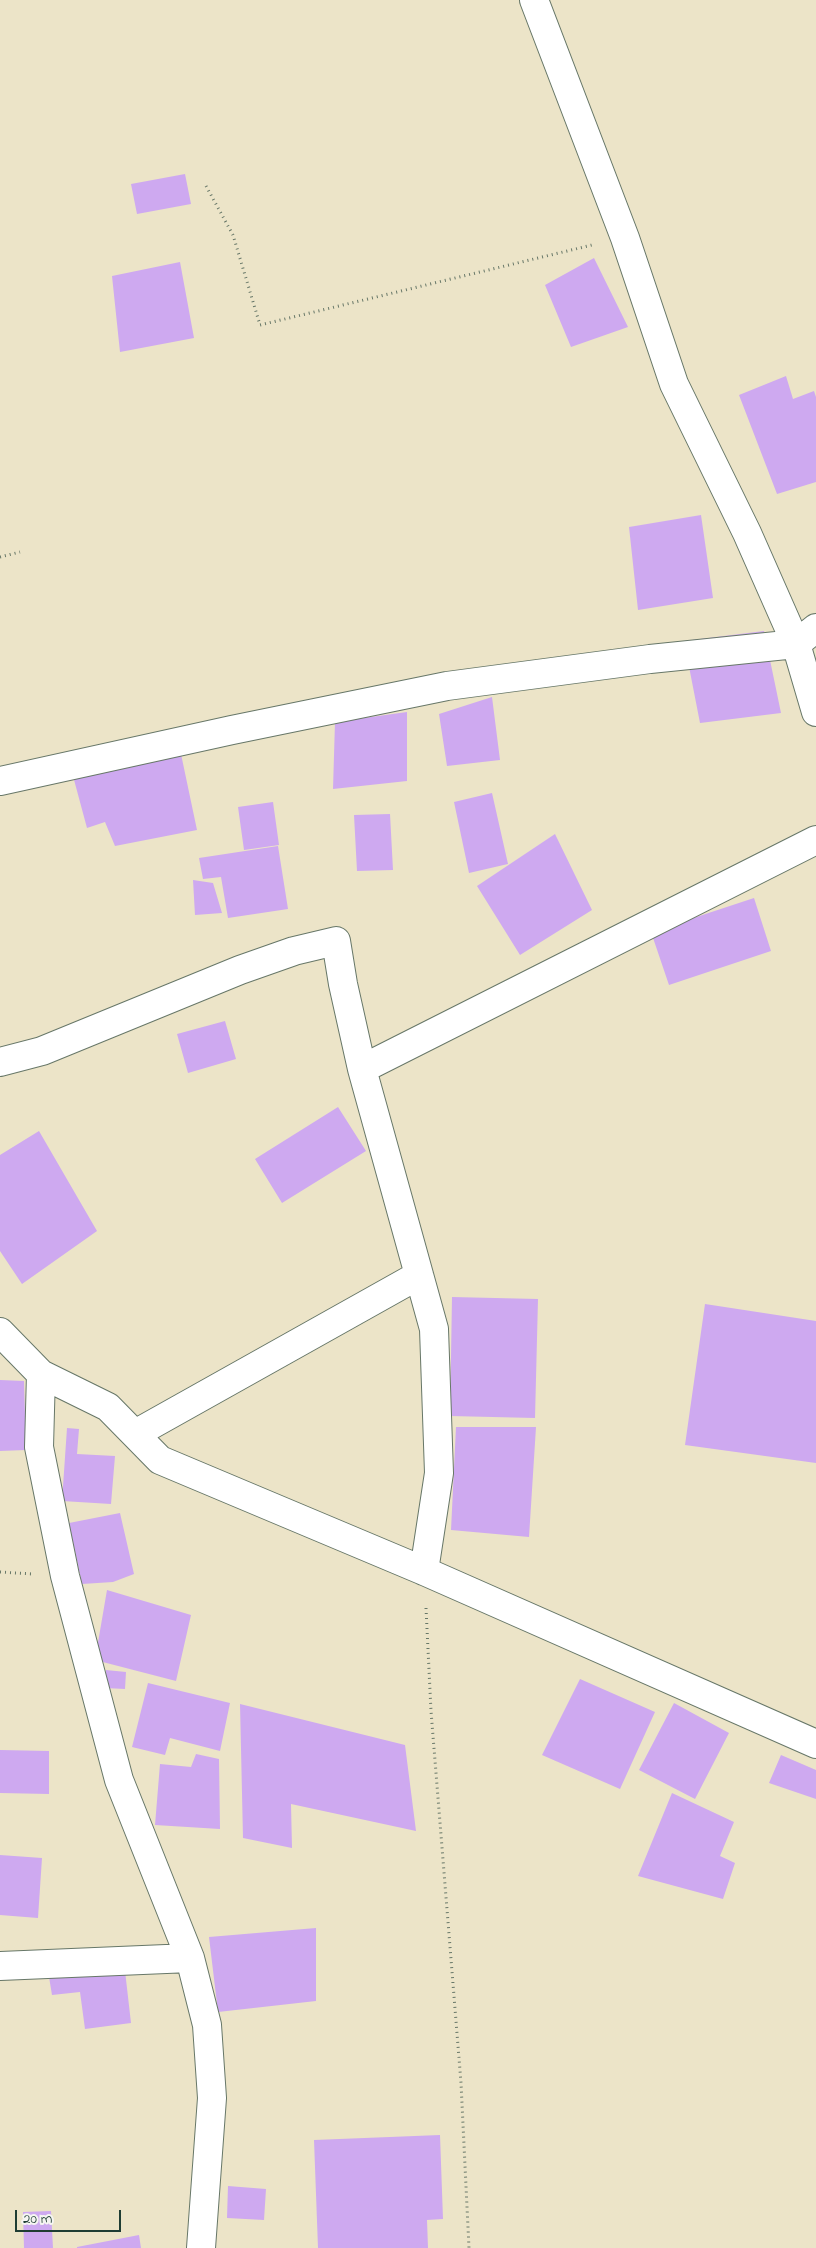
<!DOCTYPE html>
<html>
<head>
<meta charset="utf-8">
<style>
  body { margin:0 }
  #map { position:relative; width:816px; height:2248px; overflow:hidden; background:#ece4c8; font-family:"Indie Flower",sans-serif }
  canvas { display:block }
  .scale { position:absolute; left:15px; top:2210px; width:106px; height:22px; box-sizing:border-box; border:2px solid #1f3d34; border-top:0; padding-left:6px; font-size:15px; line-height:18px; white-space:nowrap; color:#1f3d34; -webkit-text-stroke:4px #f6f6f2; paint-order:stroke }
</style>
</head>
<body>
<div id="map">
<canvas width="816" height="2248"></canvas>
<div class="scale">20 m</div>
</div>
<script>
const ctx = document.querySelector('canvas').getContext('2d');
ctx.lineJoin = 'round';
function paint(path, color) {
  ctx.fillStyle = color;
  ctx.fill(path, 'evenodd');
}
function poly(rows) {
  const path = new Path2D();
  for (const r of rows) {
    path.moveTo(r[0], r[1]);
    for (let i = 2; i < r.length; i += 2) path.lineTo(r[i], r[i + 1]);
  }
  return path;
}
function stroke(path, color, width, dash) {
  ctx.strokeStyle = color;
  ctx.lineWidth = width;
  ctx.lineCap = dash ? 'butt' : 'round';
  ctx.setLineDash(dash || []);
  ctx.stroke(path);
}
paint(poly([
  [185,174,191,204,137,214,131,184],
  [594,258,628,327,571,347,545,285],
  [180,262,194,338,120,352,112,276],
  [786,376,793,399,814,391,816,397,816,482,777,494,739,395],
  [701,515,713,598,638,610,629,527],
  [764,631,781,713,700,723,684,641],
  [492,697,500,760,447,766,439,714],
  [407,712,407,781,333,789,335,722],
  [181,754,197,830,115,846,105,822,87,828,73,776],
  [492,793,508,864,469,873,454,802],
  [273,802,279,845,244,850,238,807],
  [390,814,393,870,357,871,354,815],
  [555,834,592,910,520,955,477,886],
  [278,846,288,909,228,918,221,877,203,879,199,858],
  [193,880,213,883,222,913,195,915],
  [754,898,771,951,669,985,651,932],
  [225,1021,236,1059,188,1073,177,1034],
  [338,1107,366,1151,282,1203,255,1159],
  [39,1131,97,1231,22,1284,0,1251,0,1155],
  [452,1297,538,1299,535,1418,450,1416],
  [705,1304,816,1321,816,1463,685,1445],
  [0,1380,24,1381,26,1450,0,1451],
  [456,1427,536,1427,529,1537,451,1530],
  [67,1428,79,1429,77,1454,115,1456,111,1504,62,1501],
  [120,1513,134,1574,113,1582,82,1584,69,1523],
  [107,1590,191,1615,176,1681,95,1660],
  [106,1670,126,1672,125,1689,105,1688],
  [580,1679,655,1712,620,1789,542,1755],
  [148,1683,230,1703,220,1751,170,1738,165,1755,132,1747],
  [674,1703,729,1733,695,1799,639,1770],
  [240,1704,405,1745,416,1831,291,1804,292,1848,243,1838],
  [0,1750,49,1751,49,1794,0,1793],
  [196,1754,219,1759,220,1829,155,1825,160,1764,191,1767],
  [781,1755,816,1770,816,1799,769,1783],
  [672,1793,734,1822,720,1856,735,1863,723,1899,638,1876],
  [0,1855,42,1858,38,1918,0,1915],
  [316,1928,316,2001,218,2012,209,1937],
  [124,1962,131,2023,85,2029,80,1992,52,1995,48,1971],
  [440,2135,443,2219,427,2220,428,2248,318,2248,314,2140],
  [228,2186,266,2189,264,2220,227,2218],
  [51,2211,53,2248,24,2248,23,2212],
  [139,2235,141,2248,77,2248,77,2247]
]), '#cea9f0');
const minor = poly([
  [534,0,625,238,674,384,747,533,796,644,816,712],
  [0,781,232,730,447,686,650,659,796,644,816,628],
  [0,1062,42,1051,240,970,294,951,336,941,343,984,362,1069,434,1329,439,1473,424,1571],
  [362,1069,816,840],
  [0,1332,41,1374,108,1407,160,1460,424,1571,816,1744],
  [41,1374,39,1447,65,1576,119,1780,190,1958,207,2025,212,2098,201,2248],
  [135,1434,419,1275],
  [0,1966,190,1958]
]);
stroke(minor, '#677768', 30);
stroke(poly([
  [206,186,233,235,260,325,592,245],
  [0,557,20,552],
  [0,1572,32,1574],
  [426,1608,431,1711,461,2083,469,2248]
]), '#677768', 3, [1, 4]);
stroke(minor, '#fff', 28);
</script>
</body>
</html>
